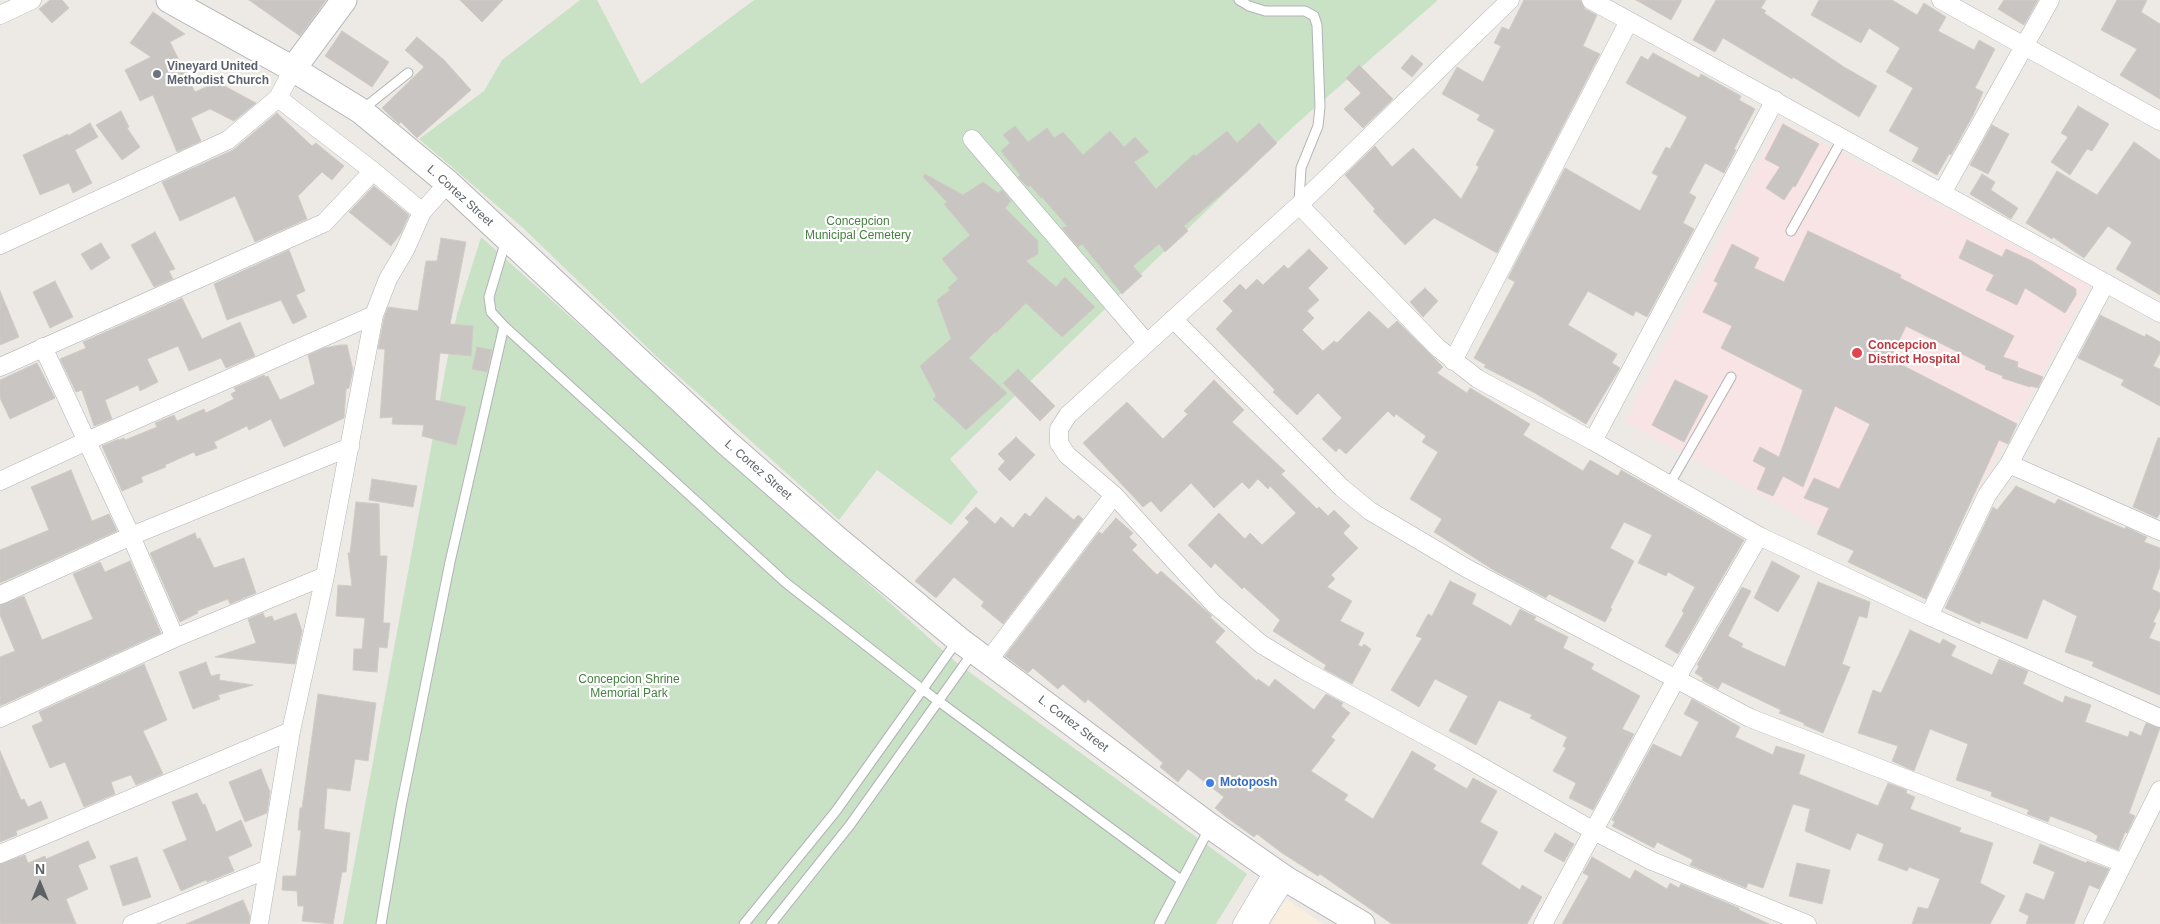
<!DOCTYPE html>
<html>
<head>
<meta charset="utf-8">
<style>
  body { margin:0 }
  #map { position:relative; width:2160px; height:924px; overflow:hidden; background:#edeae5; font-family:Helvetica,sans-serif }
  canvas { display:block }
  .north { position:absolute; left:15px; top:859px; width:50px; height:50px; -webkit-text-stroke:4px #fff; paint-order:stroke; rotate:0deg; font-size:14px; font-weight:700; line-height:20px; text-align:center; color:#5d6164 }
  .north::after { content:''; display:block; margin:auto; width:18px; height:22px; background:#5d6164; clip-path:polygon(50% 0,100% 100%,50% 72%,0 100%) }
</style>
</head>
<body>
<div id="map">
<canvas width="2160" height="924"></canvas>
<div class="north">N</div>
</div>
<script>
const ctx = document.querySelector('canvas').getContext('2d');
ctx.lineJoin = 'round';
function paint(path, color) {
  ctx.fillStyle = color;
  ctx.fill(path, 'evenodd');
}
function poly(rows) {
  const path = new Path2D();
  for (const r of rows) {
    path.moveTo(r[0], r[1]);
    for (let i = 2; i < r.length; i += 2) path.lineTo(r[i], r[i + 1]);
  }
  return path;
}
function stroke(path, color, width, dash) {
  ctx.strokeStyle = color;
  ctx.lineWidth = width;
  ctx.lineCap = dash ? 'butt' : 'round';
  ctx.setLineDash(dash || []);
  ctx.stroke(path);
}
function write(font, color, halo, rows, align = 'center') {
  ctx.font = font + ' Helvetica,sans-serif';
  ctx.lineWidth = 4.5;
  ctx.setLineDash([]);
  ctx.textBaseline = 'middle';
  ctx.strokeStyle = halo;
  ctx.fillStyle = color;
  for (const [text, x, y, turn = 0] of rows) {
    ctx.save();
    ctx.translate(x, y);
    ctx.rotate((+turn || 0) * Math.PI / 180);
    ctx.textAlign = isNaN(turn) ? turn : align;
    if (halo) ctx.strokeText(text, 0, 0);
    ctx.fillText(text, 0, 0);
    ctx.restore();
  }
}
paint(poly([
  [1286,899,1323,924,1271,924]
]), '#faefde');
paint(poly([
  [1780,121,2090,285,1926,585,1625,422]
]), '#f8e4e5');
paint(poly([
  [580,0,597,0,641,84,754,0,1438,0,1294,126,950,459,978,492,951,525,877,470,839,520,656,356,522,227,419,139,484,91,502,60],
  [481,237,957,663,1247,874,1216,924,343,924,447,361,457,314]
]), '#c9e2c5');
const building = poly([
  [50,0,62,0,69,8,52,23,39,9,50,0],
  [249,0,326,0,300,36,249,0],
  [460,0,503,0,482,22,460,0],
  [1524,0,1580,0,1585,9,1597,15,1583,46,1600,54,1497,253,1434,218,1405,245,1373,211,1375,209,1345,175,1375,146,1392,167,1413,148,1461,199,1479,167,1476,165,1495,130,1477,120,1480,115,1442,94,1457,67,1483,82,1501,46,1494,43,1502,27,1509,30,1524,0],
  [1636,0,1682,0,1671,20,1636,0],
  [1716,0,1766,0,1761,8,1766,11,1764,13,1844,67,1877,86,1859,117,1793,77,1792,79,1723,38,1715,52,1693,40,1716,0],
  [1819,0,1892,0,1917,15,1924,3,1946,17,1938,31,1974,50,1979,40,1995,49,1975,88,1983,92,1973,115,1951,155,1949,154,1937,175,1912,161,1919,148,1889,131,1913,88,1886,72,1900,48,1869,28,1861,43,1811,15,1819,0],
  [2004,0,2038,0,2024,25,1998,9,2004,0],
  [2117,0,2147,0,2141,12,2160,24,2160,99,2120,75,2137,49,2101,30,2117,0],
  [153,12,185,34,170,42,195,92,217,82,256,103,234,121,210,109,191,118,201,141,177,152,153,95,140,101,125,70,151,57,130,43,153,12],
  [342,31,389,62,372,87,325,56,342,31],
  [417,37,444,60,471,90,417,138,401,122,399,124,382,108,424,67,405,50,417,37],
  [1653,53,1699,78,1701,74,1741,96,1739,100,1755,109,1734,149,1736,150,1724,173,1705,163,1689,193,1696,197,1683,223,1694,229,1647,317,1636,311,1633,316,1588,291,1568,325,1617,354,1612,363,1620,368,1586,424,1535,393,1484,367,1486,365,1474,358,1515,282,1508,278,1565,168,1640,211,1658,176,1652,173,1666,147,1670,149,1687,117,1626,83,1641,56,1648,60,1653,53],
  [1412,55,1423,64,1412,77,1401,68,1412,55],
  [1359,65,1393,99,1363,128,1344,109,1361,93,1346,78,1359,65],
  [2078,106,2109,124,2092,151,2087,149,2070,175,2051,162,2068,137,2061,133,2078,106],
  [121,111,129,127,127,128,140,147,122,160,96,125,121,111],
  [277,113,312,146,316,143,344,166,332,180,322,172,298,196,307,219,255,242,235,196,180,221,162,182,233,150,277,113],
  [90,123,98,137,75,150,92,183,73,193,69,183,40,195,23,155,68,134,68,136,90,123],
  [1259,123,1277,143,1237,181,1184,226,1188,231,1165,252,1159,244,1133,266,1142,276,1122,294,1082,244,1078,247,1062,228,1067,226,1042,197,1041,198,1030,185,1028,187,1018,177,1020,175,1001,151,1010,143,1003,135,1015,126,1028,142,1047,128,1054,138,1063,132,1083,155,1110,131,1124,147,1135,137,1149,152,1134,162,1156,189,1194,154,1196,156,1227,131,1237,143,1259,123],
  [1783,124,1819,144,1795,187,1793,186,1784,200,1766,188,1780,167,1765,159,1783,124],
  [1992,125,2009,134,1988,174,1970,165,1992,125],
  [2134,142,2160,160,2160,295,2116,269,2132,242,2108,226,2084,258,2053,237,2052,239,2026,223,2057,171,2097,195,2134,142],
  [925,174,963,195,983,182,998,193,1002,190,1011,201,1005,208,1038,241,1038,254,1026,261,1056,287,1065,277,1095,307,1062,337,1026,303,996,333,995,332,969,358,1007,393,966,430,933,399,936,396,920,366,951,339,937,300,950,290,948,288,958,279,942,259,970,235,944,204,947,202,923,177,925,174],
  [1982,174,1995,182,1991,190,2018,208,2011,219,1970,194,1982,174],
  [374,186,409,215,401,233,391,246,349,212,374,186],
  [1808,231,1901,275,1900,278,2014,336,2003,357,2018,362,2017,367,2043,377,2038,388,2031,386,2030,387,2002,378,2003,376,1985,369,1986,366,1906,326,1890,359,2017,424,2008,444,1999,440,1926,599,1848,562,1854,551,1817,534,1829,508,1804,498,1814,478,1839,489,1870,424,1835,406,1803,487,1783,476,1773,496,1757,489,1766,468,1753,461,1760,447,1779,457,1803,390,1721,348,1732,326,1703,312,1718,283,1714,281,1732,244,1759,258,1754,268,1784,282,1808,231],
  [155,232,175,269,169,271,173,279,154,287,131,245,155,232],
  [441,238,466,242,450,324,473,326,471,356,440,353,435,400,466,407,456,445,422,436,424,425,392,424,393,417,380,418,385,349,378,349,384,318,388,307,418,311,426,261,437,261,441,238],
  [1967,240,2002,257,2006,249,2032,261,2076,289,2076,295,2065,313,2025,288,2017,305,1986,290,1994,275,1959,258,1967,240],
  [101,243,110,258,91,270,81,254,101,243],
  [1309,249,1328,268,1308,288,1319,300,1307,311,1314,318,1302,330,1323,351,1334,341,1337,343,1369,311,1388,329,1397,321,1443,367,1437,373,1467,393,1470,388,1530,424,1523,435,1583,471,1590,460,1618,476,1621,470,1744,540,1678,654,1665,646,1684,613,1682,611,1695,587,1668,572,1666,576,1638,563,1652,535,1624,522,1610,548,1634,561,1610,608,1612,609,1605,622,1549,594,1546,598,1495,571,1434,532,1442,519,1410,499,1438,452,1422,442,1426,436,1396,414,1394,417,1388,411,1346,454,1339,448,1336,452,1322,439,1342,418,1318,393,1297,415,1273,392,1275,390,1216,329,1233,311,1223,301,1240,284,1246,290,1257,279,1263,285,1284,265,1288,269,1309,249],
  [289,250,305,291,296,295,307,317,293,324,281,300,227,320,214,284,289,250],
  [55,281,73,317,50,328,33,292,55,281],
  [1425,288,1438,301,1423,317,1410,302,1425,288],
  [0,291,19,337,0,345,0,291],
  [182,298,202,339,240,322,255,356,226,368,221,358,189,371,178,346,147,359,158,382,140,391,138,385,105,400,112,419,94,426,82,390,76,392,60,359,86,348,83,342,182,298],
  [2100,315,2145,337,2146,334,2160,342,2160,353,2153,366,2160,369,2160,406,2121,385,2124,380,2078,358,2100,315],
  [341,345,347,345,353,370,349,388,346,389,344,418,284,447,271,419,249,430,247,426,214,442,217,448,196,456,194,452,165,465,166,467,141,477,143,482,122,491,102,446,119,439,119,440,124,438,125,440,157,427,155,423,174,415,177,421,204,409,206,413,234,399,231,394,236,391,234,388,264,375,265,377,268,376,280,400,315,384,308,355,324,348,341,345],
  [477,347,492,350,487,372,472,369,477,347],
  [37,363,55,398,10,419,0,398,0,380,37,363],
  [1018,369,1055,406,1040,421,1003,383,1018,369],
  [1214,380,1244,410,1232,422,1285,471,1281,474,1317,509,1319,507,1328,516,1334,510,1350,526,1343,533,1358,548,1331,575,1335,579,1327,587,1352,601,1340,621,1364,633,1358,645,1362,647,1364,644,1371,649,1352,684,1324,669,1326,665,1273,631,1280,620,1244,587,1242,589,1215,563,1211,568,1188,545,1219,513,1245,539,1250,533,1262,545,1296,513,1270,486,1268,489,1258,479,1249,489,1242,482,1214,508,1191,483,1161,512,1151,501,1143,507,1083,443,1127,402,1163,439,1188,414,1184,411,1214,380],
  [1675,380,1708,396,1684,442,1652,425,1675,380],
  [1016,437,1035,455,1010,481,998,469,1005,461,998,454,1016,437],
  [2158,438,2160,438,2160,513,2157,518,2133,507,2158,438],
  [71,470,92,521,109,514,117,531,0,583,0,550,49,530,31,487,71,470],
  [372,479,417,486,413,507,369,500,372,479],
  [2016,486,2055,504,2058,499,2097,517,2125,529,2126,527,2147,537,2144,542,2160,548,2160,567,2152,589,2160,593,2160,608,2153,622,2156,623,2149,638,2160,642,2160,695,2092,666,2094,662,2065,652,2077,616,2043,599,2027,639,1981,621,1980,624,1945,608,1993,507,1997,510,2016,486],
  [1046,497,1074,520,1078,515,1083,519,1003,624,981,606,984,602,954,577,936,598,915,581,969,522,965,518,976,507,995,524,1001,517,1013,528,1025,513,1030,517,1046,497],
  [356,502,379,504,380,556,387,556,383,623,390,623,387,648,379,647,377,672,353,670,354,649,362,649,365,618,336,616,338,585,352,586,348,553,350,553,356,502],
  [1116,518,1133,533,1129,537,1137,545,1132,550,1157,575,1161,571,1212,616,1210,617,1225,631,1215,642,1257,681,1258,679,1269,687,1275,679,1314,710,1326,694,1343,703,1341,706,1350,713,1331,737,1335,740,1311,771,1348,795,1344,800,1373,819,1412,751,1436,765,1433,769,1467,789,1473,778,1497,791,1480,822,1498,832,1481,864,1520,890,1522,885,1542,897,1527,924,1392,924,1320,874,1318,876,1282,853,1257,834,1254,837,1226,817,1215,808,1224,797,1188,769,1178,782,1160,767,1163,763,1088,699,1085,703,1063,684,1058,689,1033,668,1028,673,1005,656,1099,532,1102,534,1116,518],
  [195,533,197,539,200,538,214,568,244,558,256,593,230,604,228,599,197,611,198,613,180,622,150,553,195,533],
  [130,561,161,633,0,706,0,657,15,651,0,615,0,605,24,596,42,640,93,619,73,574,100,562,105,572,130,561],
  [1772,561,1800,576,1778,612,1754,598,1772,561],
  [1450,581,1476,594,1472,604,1511,626,1520,609,1536,617,1534,620,1568,637,1563,648,1594,664,1591,669,1640,696,1622,729,1634,734,1593,810,1569,798,1576,783,1553,771,1566,748,1563,746,1567,737,1530,718,1532,715,1499,700,1476,745,1449,731,1468,696,1435,679,1419,707,1391,690,1422,638,1416,636,1428,614,1432,616,1450,581],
  [1818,582,1870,602,1867,618,1859,616,1842,664,1850,667,1823,733,1804,725,1804,723,1779,713,1781,710,1722,682,1718,689,1702,680,1703,678,1695,673,1699,666,1697,665,1742,587,1751,591,1728,636,1743,644,1741,647,1785,667,1818,582],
  [263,613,265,618,272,616,274,621,296,613,302,631,295,664,215,657,256,643,248,619,263,613],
  [1910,630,1940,644,1943,639,1956,646,1951,656,1992,675,1999,659,2028,671,2023,684,2063,703,2065,696,2091,705,2085,722,2128,737,2130,731,2141,736,2146,723,2160,728,2129,813,2135,816,2127,833,2125,832,2118,850,2096,841,2098,836,2090,831,2050,816,2048,822,2027,814,2029,810,1991,796,1992,792,1956,780,1968,744,1930,729,1914,771,1892,761,1898,746,1858,733,1873,690,1881,693,1910,630],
  [206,662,211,676,220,674,219,680,253,685,218,695,220,699,193,709,179,672,206,662],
  [144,664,167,720,143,731,163,774,136,785,131,775,111,782,115,794,84,807,65,762,50,768,32,726,43,721,39,712,144,664],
  [318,694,376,703,368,761,355,759,350,791,327,788,324,829,350,833,346,872,342,872,333,924,302,921,304,906,298,906,297,891,282,890,283,876,296,876,301,830,298,830,300,808,302,808,318,694],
  [1692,699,1740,727,1735,737,1773,755,1776,746,1805,755,1799,774,1878,806,1888,783,1907,790,1906,793,1915,797,1910,809,1961,828,1959,832,1993,843,1980,883,2005,896,1990,924,1912,924,1918,907,1928,909,1940,879,1909,867,1907,871,1878,860,1884,844,1857,833,1850,850,1805,831,1810,809,1793,804,1763,888,1748,883,1746,888,1690,865,1693,860,1657,842,1654,848,1612,826,1615,822,1612,820,1653,744,1681,757,1699,722,1684,714,1692,699],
  [0,751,21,800,24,799,28,807,41,801,48,818,16,831,17,835,0,842,0,751],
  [261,769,270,792,267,813,245,822,229,782,261,769],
  [197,793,203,805,205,804,216,832,241,820,252,846,228,857,234,871,207,882,206,880,181,891,163,850,187,840,172,802,197,793],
  [1555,833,1574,844,1564,862,1544,851,1555,833],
  [88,841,96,858,78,865,88,889,66,899,76,924,0,924,0,864,25,855,28,863,45,856,46,859,88,841],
  [2040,844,2086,863,2087,861,2109,869,2099,889,2089,885,2074,924,2026,924,2029,916,2019,911,2026,893,2044,900,2055,872,2033,863,2040,844],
  [137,857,151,897,123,906,110,866,137,857],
  [1592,857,1630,879,1635,870,1667,889,1670,883,1679,888,1681,884,1739,908,1739,910,1769,924,1562,924,1589,876,1583,873,1592,857],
  [1797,863,1830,870,1822,904,1789,896,1797,863],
  [243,900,250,916,249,924,186,924,243,900]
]);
paint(building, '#c9c5c2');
stroke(building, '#d1cbc4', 1);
const lane = poly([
  [1239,0,1249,6,1265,11,1305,11,1314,16,1317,25,1320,107,1318,126,1301,168,1299,202],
  [363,109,408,73],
  [1791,231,1843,138],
  [506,240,489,297,491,312,504,326,786,583,922,689,1181,880],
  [1669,485,1731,377],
  [381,924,401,807,450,562,504,326],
  [744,924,836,811,957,641],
  [771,924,850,825,974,651],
  [1159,924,1210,827]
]);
const street = poly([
  [1510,0,1299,205,1068,415,1059,429,1059,443,1067,455,1114,495,1213,603,1261,644,1304,670,1461,755,1594,831,1652,861,1807,924],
  [1591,0,2160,313],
  [1941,0,2160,121],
  [0,15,32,0],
  [278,98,373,171,422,212],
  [972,139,1146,342],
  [1942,193,2050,0],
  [1299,205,1438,348,1478,379,1593,441,1759,536,1929,616,2160,718],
  [0,245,228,140,278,98,293,69],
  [1173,319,1342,488,1370,511,1468,569,1750,718,2123,863],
  [43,347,131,536,175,638],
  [1453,361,1629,21],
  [0,367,324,223,373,171],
  [1593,441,1775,100],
  [2009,464,2105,284],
  [0,481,87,441,374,315],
  [0,595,131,536,350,447],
  [1929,616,1987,495,2009,464,2160,531],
  [988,661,1114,495],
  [0,718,175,638,325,576],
  [0,854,291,731],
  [132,924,268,869],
  [259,924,291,731,325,576,374,315,388,279,405,250,422,212,448,183],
  [1242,924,1274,870],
  [1258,924,1286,879],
  [1543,924,1676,679,1759,536],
  [2093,924,2160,790]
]);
const secondary = poly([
  [169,0,293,69,361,111,448,183,727,443,837,539,958,639,1210,826,1286,879,1362,924],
  [293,69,344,0]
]);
stroke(lane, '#b0b3b6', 11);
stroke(street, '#b0b3b6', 19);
stroke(secondary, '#b2b5b8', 27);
stroke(lane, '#fff', 9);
stroke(street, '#fff', 18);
stroke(secondary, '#fff', 25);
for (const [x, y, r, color] of [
  [157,74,5,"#6b7280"],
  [1857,353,6,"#e0444e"],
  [1210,783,5,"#3f7fe0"]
]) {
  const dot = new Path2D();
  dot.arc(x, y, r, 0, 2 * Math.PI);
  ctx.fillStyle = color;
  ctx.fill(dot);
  stroke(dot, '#fff', 2);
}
write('bold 12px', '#5b616d', '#fff', [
  ["Vineyard United",167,67],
  ["Methodist Church",167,81]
], 'left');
write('12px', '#5d6164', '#fff', [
  ["L. Cortez Street",460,196,42],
  ["L. Cortez Street",758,470,41],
  ["L. Cortez Street",1073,724,37]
]);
write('12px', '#468040', '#fff', [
  ["Concepcion",858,222],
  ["Municipal Cemetery",858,236],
  ["Concepcion Shrine",629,680],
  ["Memorial Park",629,694]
]);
write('bold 12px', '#be3a42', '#fff', [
  ["Concepcion",1868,346],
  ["District Hospital",1868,360]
], 'left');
write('bold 12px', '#366cbe', '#fff', [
  ["Motoposh",1220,783]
], 'left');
</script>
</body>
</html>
